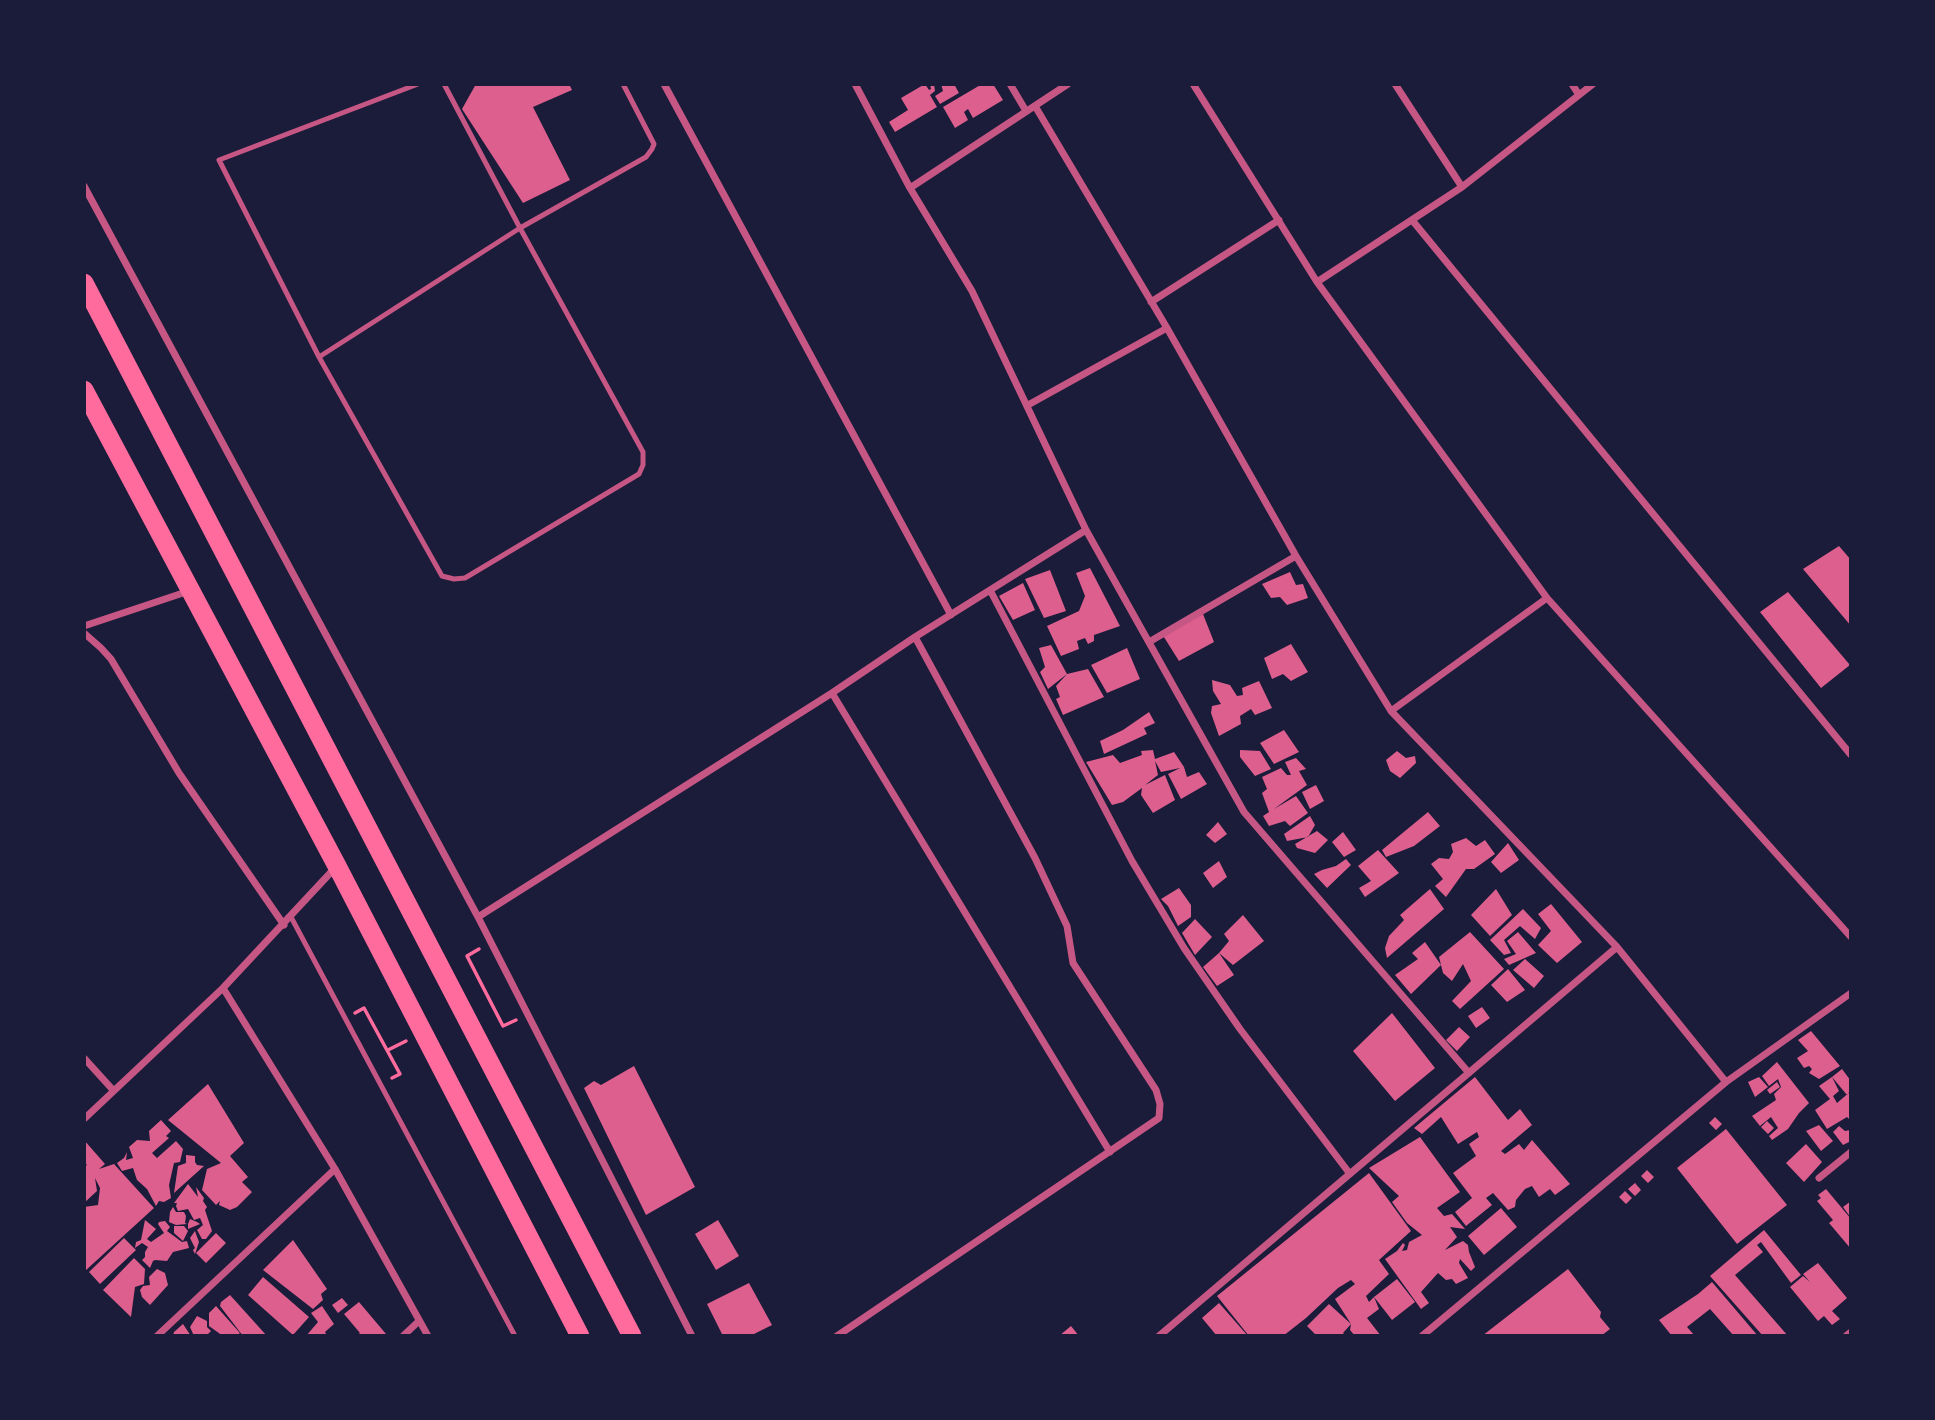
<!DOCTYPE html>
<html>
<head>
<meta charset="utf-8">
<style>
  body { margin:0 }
  #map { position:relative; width:1935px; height:1420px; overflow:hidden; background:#1b1b3a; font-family:"PT Sans",sans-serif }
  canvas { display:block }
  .frame { position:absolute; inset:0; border:86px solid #1b1b3a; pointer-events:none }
</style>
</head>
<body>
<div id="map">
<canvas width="1935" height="1420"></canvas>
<div class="frame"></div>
</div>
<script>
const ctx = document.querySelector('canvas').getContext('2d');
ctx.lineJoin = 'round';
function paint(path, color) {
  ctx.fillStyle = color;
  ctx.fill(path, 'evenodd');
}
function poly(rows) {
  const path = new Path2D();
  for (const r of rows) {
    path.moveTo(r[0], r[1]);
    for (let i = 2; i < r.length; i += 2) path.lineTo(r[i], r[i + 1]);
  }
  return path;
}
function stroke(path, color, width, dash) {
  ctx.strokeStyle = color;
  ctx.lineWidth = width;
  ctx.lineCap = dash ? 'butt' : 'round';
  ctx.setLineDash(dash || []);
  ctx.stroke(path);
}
paint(poly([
  [476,84,569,84,572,90,533,107,570,180,523,203,462,109],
  [925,84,929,90,931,89,930,84,934,84,935,91,930,95,937,107,895,132,889,122,908,110,901,98],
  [941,84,954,84,959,93,940,104,935,96,943,91],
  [982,84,993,84,1003,100,973,118,968,109,964,112,968,120,955,128,943,107],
  [1839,546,1851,560,1851,626,1803,569],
  [1090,568,1120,626,1094,635,1094,641,1088,644,1085,638,1077,641,1079,649,1061,656,1047,626,1079,611,1085,596,1076,573],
  [1050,570,1066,611,1044,618,1025,579],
  [1290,572,1296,585,1303,584,1308,598,1287,605,1280,597,1271,598,1262,584],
  [1023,583,1035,610,1013,620,999,596],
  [1788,592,1850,665,1821,688,1760,612],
  [1203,614,1214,642,1179,661,1162,634],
  [1291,644,1308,672,1291,681,1283,674,1272,679,1264,658],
  [1051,645,1067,674,1048,689,1040,672,1045,667,1039,648],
  [1127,648,1140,679,1107,693,1091,665],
  [1088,669,1104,697,1063,715,1056,699,1060,697,1056,686,1067,674],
  [1212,680,1230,685,1237,696,1243,695,1242,688,1259,681,1272,708,1255,715,1251,709,1240,716,1241,724,1219,736,1211,713,1212,706,1221,704,1213,691],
  [1149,712,1155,723,1144,728,1147,734,1104,754,1100,741,1123,730],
  [1284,730,1299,752,1274,764,1260,743],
  [1153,750,1155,759,1174,752,1184,767,1187,777,1199,772,1207,784,1181,799,1168,774,1180,768,1161,772,1155,761,1158,775,1145,785,1165,775,1175,800,1153,813,1141,795,1142,788,1123,802,1112,805,1086,762,1113,755,1120,763,1142,755,1141,751],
  [1240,750,1260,751,1271,769,1255,776,1240,757],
  [1397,751,1406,758,1415,756,1416,763,1400,778,1390,771,1386,760],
  [1296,758,1306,769,1299,771,1307,785,1274,809,1296,796,1308,813,1290,826,1285,821,1269,826,1263,816,1269,812,1262,793,1267,789,1262,777,1281,768,1287,775,1291,775,1285,762],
  [1316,785,1324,801,1310,809,1302,792],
  [1428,812,1440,826,1414,846,1386,857,1382,850],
  [1310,816,1315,825,1308,837,1287,841,1284,834],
  [1218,822,1227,834,1215,843,1206,835],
  [1317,831,1328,840,1315,853,1297,848,1295,844],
  [1343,832,1356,850,1344,857,1332,842],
  [1466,838,1476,846,1485,840,1495,854,1474,869,1466,869,1446,897,1435,886,1443,879,1431,864,1439,858,1449,859,1453,852,1451,844],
  [1508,843,1519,860,1501,873,1491,862],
  [1378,850,1399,873,1365,897,1359,888,1371,881,1358,866],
  [1346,859,1351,865,1327,888,1314,874,1322,870,1336,866],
  [1219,861,1227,877,1213,888,1203,873],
  [1179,888,1191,905,1191,917,1178,926,1168,906,1161,899],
  [1430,889,1444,909,1387,958,1385,948,1389,936,1404,920,1400,915],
  [1496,889,1512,915,1490,936,1471,915],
  [1551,904,1582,942,1557,963,1538,945,1551,931,1538,914],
  [1523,909,1541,928,1535,939,1520,926,1504,940,1511,953,1504,955,1490,940],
  [1243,915,1264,941,1233,965,1219,953,1229,941,1224,934],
  [1195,919,1212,937,1195,955,1182,933],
  [1470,932,1504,969,1460,1009,1452,1001,1471,981,1463,964,1452,981,1443,973,1439,957],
  [1518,932,1536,953,1509,965,1504,959,1516,954,1507,941],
  [1425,942,1441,965,1411,994,1395,975,1418,959,1412,953],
  [1219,953,1234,975,1217,986,1203,967],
  [1525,959,1544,976,1534,988,1513,970],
  [1508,969,1525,990,1507,1002,1491,985],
  [1482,1007,1490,1018,1476,1028,1468,1016],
  [1392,1013,1435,1068,1395,1101,1353,1051],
  [1459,1027,1470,1037,1457,1051,1446,1040],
  [1811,1031,1840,1066,1819,1079,1809,1073,1812,1069,1809,1066,1804,1068,1797,1058,1808,1051,1798,1040],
  [1777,1062,1809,1103,1799,1113,1788,1129,1772,1140,1769,1136,1778,1128,1771,1117,1760,1126,1752,1116,1776,1100,1774,1094,1781,1087,1778,1079,1769,1086,1762,1076],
  [634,1066,695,1187,646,1215,584,1088,594,1081,601,1085],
  [1842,1069,1851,1081,1851,1089,1847,1095,1832,1077],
  [1475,1077,1508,1120,1520,1109,1532,1125,1501,1151,1505,1154,1519,1144,1524,1150,1532,1140,1570,1184,1555,1195,1550,1189,1539,1197,1532,1186,1525,1189,1516,1200,1515,1207,1508,1210,1493,1193,1486,1198,1492,1205,1466,1226,1455,1212,1472,1198,1453,1173,1476,1156,1469,1144,1479,1137,1477,1132,1458,1144,1441,1117,1422,1134,1414,1128],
  [1759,1077,1768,1087,1755,1097,1748,1082],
  [1832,1077,1839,1091,1833,1096,1837,1103,1851,1091,1851,1121,1847,1117,1827,1129,1815,1110,1830,1099,1819,1086],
  [1777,1082,1780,1087,1770,1094,1767,1090],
  [208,1084,244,1143,230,1156,248,1177,242,1182,252,1192,237,1207,230,1210,219,1205,220,1201,216,1205,202,1190,207,1169,221,1163,168,1120],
  [1715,1117,1722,1124,1716,1130,1709,1123],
  [161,1120,171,1131,166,1136,169,1138,152,1153,157,1158,176,1141,183,1149,180,1162,174,1163,169,1185,171,1198,164,1202,159,1201,156,1206,147,1189,137,1180,133,1168,122,1171,117,1163,124,1158,127,1152,126,1160,133,1158,129,1147,137,1140,150,1141,149,1131],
  [1767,1121,1774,1128,1768,1134,1761,1127],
  [1819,1125,1833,1141,1821,1151,1806,1131],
  [1839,1126,1845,1131,1850,1130,1851,1131,1851,1141,1843,1145,1833,1132],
  [1726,1129,1787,1205,1737,1244,1677,1168],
  [1420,1137,1460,1192,1437,1208,1444,1216,1452,1214,1465,1229,1450,1227,1457,1237,1445,1250,1463,1241,1468,1245,1469,1252,1475,1267,1471,1271,1460,1259,1459,1263,1468,1278,1456,1284,1452,1279,1446,1280,1438,1273,1421,1292,1429,1303,1421,1309,1385,1259,1397,1251,1403,1243,1405,1245,1402,1251,1407,1250,1409,1242,1422,1235,1407,1223,1392,1202,1399,1196,1369,1168],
  [84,1140,105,1164,99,1169,114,1164,154,1208,85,1271,84,1269,84,1207,98,1205,100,1188,95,1178,97,1191,84,1203,84,1167,87,1165,84,1162],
  [1806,1144,1822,1162,1804,1182,1786,1163],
  [186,1155,195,1156,195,1162,197,1165,204,1166,174,1193,178,1166,186,1163],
  [1647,1170,1654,1177,1648,1183,1641,1176],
  [1369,1173,1411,1231,1379,1260,1389,1274,1366,1296,1369,1302,1374,1297,1379,1309,1367,1318,1381,1336,1355,1336,1350,1330,1351,1324,1335,1299,1355,1284,1351,1280,1338,1288,1306,1318,1283,1336,1249,1336,1217,1296],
  [1635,1183,1641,1190,1635,1196,1628,1189],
  [188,1184,198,1197,196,1187,204,1198,203,1201,207,1207,205,1210,212,1231,206,1239,202,1239,197,1230,203,1225,200,1218,194,1220,188,1209,178,1211,176,1206,177,1203,174,1203],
  [1826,1189,1851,1219,1851,1249,1829,1223,1833,1220,1817,1201,1821,1198,1818,1195],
  [1625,1191,1632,1198,1626,1204,1619,1197],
  [1851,1201,1851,1218,1843,1207],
  [173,1207,176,1212,184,1212,186,1216,185,1223,187,1224,176,1225,169,1222,170,1212],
  [1501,1208,1517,1227,1484,1255,1468,1236],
  [190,1219,197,1222,200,1224,188,1229,188,1224],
  [145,1220,156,1229,147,1239,151,1242,164,1233,158,1224,159,1222,165,1221,170,1227,167,1231,182,1242,187,1241,189,1248,173,1252,167,1261,155,1260,153,1261,150,1268,142,1260,145,1257,145,1252,148,1247,142,1243,135,1248,136,1242,141,1240],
  [718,1220,739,1256,716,1270,695,1234],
  [174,1226,184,1226,188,1231,183,1241,174,1233],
  [1764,1230,1801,1275,1791,1283,1761,1242,1757,1245,1763,1252,1735,1275,1788,1336,1763,1336,1710,1276],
  [195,1231,199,1242,195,1254,193,1250,195,1248,190,1238],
  [216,1233,226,1243,206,1263,196,1253],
  [124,1238,136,1250,100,1284,89,1272],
  [293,1240,327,1289,321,1294,323,1300,313,1309,263,1270],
  [134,1258,145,1269,144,1284,135,1287,131,1317,103,1290],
  [1818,1263,1847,1298,1832,1311,1840,1319,1832,1325,1824,1316,1818,1321,1790,1287,1803,1276,1810,1282,1803,1274],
  [157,1269,165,1273,168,1285,150,1305,142,1297,140,1290,143,1286,150,1285,149,1277],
  [1568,1269,1601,1312,1600,1317,1610,1329,1601,1336,1482,1336],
  [263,1277,309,1317,293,1335,248,1295],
  [1397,1279,1415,1302,1392,1320,1374,1297],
  [1712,1282,1758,1336,1734,1336,1710,1309,1687,1327,1695,1336,1672,1336,1659,1320,1698,1294],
  [749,1283,772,1325,750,1336,723,1336,707,1304],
  [230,1295,267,1336,243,1336,220,1306,221,1302],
  [342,1298,348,1305,338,1313,332,1305],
  [359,1302,386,1334,383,1336,356,1336,360,1333,344,1314],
  [1219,1303,1248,1336,1217,1336,1202,1318],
  [1329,1304,1351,1324,1343,1333,1346,1336,1317,1336,1307,1326],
  [216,1306,240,1333,236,1336,223,1336,209,1326,209,1313],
  [322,1306,334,1324,325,1332,327,1336,306,1336,318,1322,311,1313],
  [197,1316,207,1321,207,1327,211,1331,206,1336,194,1336,190,1327],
  [183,1324,191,1336,173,1336,174,1332],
  [1071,1326,1079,1336,1059,1336]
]), '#dd5f8e');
stroke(poly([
  [479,949,467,956,503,1026,516,1020],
  [355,1013,364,1008,400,1074,392,1078],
  [388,1050,406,1041]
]), '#ff6b9d', 3.5);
stroke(poly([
  [418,84,219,160,319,357,442,576,454,579,465,578,639,474,643,465,643,452,520,228,444,84],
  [319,357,520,228,646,157,652,149,654,144,623,84],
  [291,917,515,1336]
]), '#c65784', 5);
stroke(poly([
  [664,84,951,615],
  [855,84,910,188,972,291,1086,530,1244,812,1469,1073],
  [1010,84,1026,111],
  [1193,84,1317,282,1547,598,1851,937],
  [1395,84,1462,187],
  [1572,84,1579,95],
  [1035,106,1167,328,1296,556,1391,711,1617,947,1726,1082],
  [84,186,478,917,692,1336],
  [910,188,1068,84],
  [1412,220,1851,755],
  [1317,282,1462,187,1593,84],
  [1151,302,1279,220],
  [1028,405,1167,328],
  [990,590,1132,861,1184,948,1240,1029,1350,1174],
  [84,626,189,591],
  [84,633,101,648,111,659,179,773,284,925],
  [1149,642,1296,556],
  [832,693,1110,1152],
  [1391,711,1547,598],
  [478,917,832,693,915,637,1086,530],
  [223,988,335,1169,428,1336],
  [84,1058,113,1090],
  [84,1119,223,988,334,869],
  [1819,1178,1851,1152],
  [157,1336,335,1169],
  [403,1336,419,1321],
  [837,1336,1159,1118,1160,1104,1156,1090,1073,963,1067,926,1035,858,915,637],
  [1159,1336,1617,947],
  [1422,1336,1726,1082,1851,993],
  [1846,1336,1851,1332]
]), '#c65784', 7);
stroke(poly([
  [84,283,632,1336],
  [84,390,337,866,580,1336]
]), '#ff6b9d', 19);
</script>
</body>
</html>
